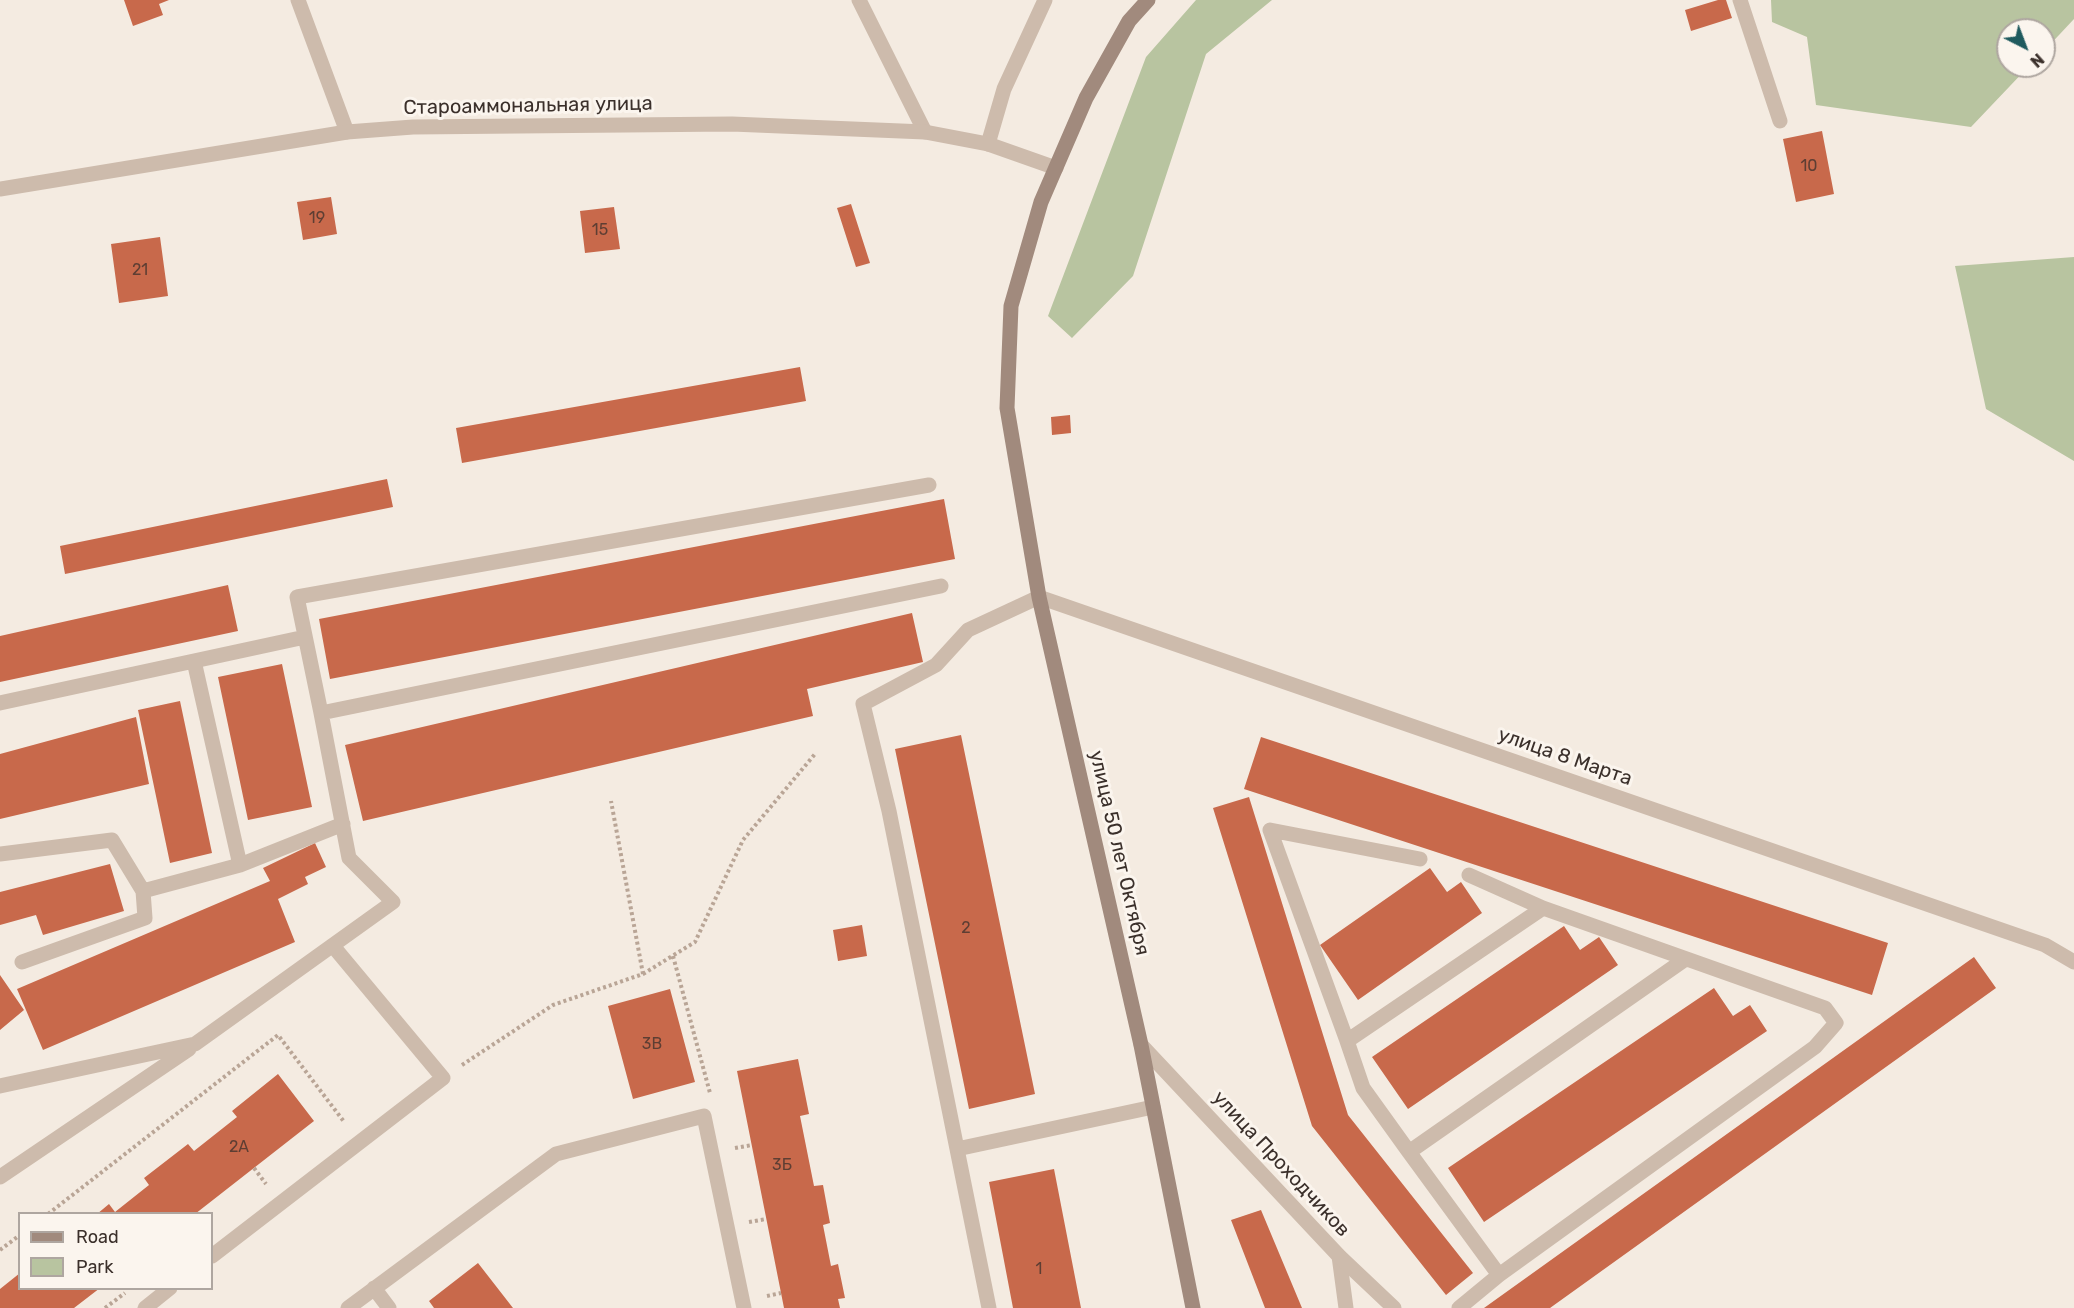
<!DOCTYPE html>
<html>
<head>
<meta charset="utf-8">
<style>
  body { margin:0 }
  #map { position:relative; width:2074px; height:1308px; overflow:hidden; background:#f4ebe1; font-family:Rubik,sans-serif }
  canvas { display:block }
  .legend { position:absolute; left:18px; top:1212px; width:195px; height:78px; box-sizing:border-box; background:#fbf5ee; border:2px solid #aea6a0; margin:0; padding:8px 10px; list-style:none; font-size:18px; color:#3b302b }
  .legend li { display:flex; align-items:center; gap:12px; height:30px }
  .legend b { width:30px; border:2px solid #aea6a0 }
  .north { position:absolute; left:1996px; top:18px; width:60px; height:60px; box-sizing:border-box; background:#fbf5ee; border:2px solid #aea6a0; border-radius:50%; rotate:138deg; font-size:16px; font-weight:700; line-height:24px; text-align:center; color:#3b302b }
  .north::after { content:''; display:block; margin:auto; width:21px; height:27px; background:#1f5a5e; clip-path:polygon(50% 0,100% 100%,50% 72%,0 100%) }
</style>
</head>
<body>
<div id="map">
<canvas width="2074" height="1308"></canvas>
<ul class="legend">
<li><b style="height:8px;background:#a18a7d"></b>Road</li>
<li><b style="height:16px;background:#b8c4a0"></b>Park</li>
</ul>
<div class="north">N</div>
</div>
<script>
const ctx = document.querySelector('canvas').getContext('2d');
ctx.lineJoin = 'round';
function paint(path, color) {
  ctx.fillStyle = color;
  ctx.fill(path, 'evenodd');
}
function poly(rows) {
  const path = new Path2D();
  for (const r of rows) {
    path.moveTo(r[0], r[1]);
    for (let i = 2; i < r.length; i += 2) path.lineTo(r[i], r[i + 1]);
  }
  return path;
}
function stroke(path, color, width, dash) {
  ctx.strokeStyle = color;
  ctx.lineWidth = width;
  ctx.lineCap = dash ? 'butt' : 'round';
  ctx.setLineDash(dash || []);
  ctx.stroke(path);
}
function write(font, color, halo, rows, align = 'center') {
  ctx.font = font + ' Rubik,sans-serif';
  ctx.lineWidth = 6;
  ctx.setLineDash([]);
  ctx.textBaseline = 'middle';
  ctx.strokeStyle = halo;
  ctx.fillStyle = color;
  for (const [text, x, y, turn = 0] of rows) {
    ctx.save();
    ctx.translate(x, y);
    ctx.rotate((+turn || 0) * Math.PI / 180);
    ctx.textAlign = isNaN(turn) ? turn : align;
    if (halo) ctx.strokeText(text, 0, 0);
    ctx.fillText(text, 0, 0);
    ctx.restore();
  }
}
paint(poly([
  [1196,0,1272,0,1206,54,1133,276,1072,338,1048,316,1146,57],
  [1771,0,2074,0,2074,19,2044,51,2044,30,2008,30,2008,66,2029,66,1971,127,1816,105,1807,37,1772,22],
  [2074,257,2074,461,1986,409,1955,266]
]), '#b8c4a0');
paint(poly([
  [124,0,169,0,159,4,163,15,133,26],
  [1718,0,1726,0,1732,18,1691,31,1685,10],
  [1822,131,1834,194,1796,202,1783,139],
  [331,197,337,234,303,240,297,202],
  [851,204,870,263,856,267,837,208],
  [614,207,620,249,585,253,580,211],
  [160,237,168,296,119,303,111,244],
  [800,367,806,401,462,463,456,428],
  [1070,415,1071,433,1052,435,1051,417],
  [387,479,393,507,65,574,60,546],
  [944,499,955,559,330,679,319,619],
  [228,585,238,631,0,682,0,636],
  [912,613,923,662,807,689,813,716,363,821,345,745],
  [282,664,312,807,248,820,218,677],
  [180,701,212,853,170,863,138,710],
  [136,717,149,784,0,819,0,754],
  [961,735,1035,1094,969,1109,895,749],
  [1261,737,1888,943,1872,995,1244,789],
  [1249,797,1348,1115,1473,1273,1446,1295,1312,1126,1213,808],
  [315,843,326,867,305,877,308,884,278,899,295,942,43,1050,17,989,270,881,263,868],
  [110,864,124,911,43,935,36,915,0,925,0,892],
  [1430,868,1447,892,1461,882,1482,913,1358,1000,1320,945],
  [862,925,867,956,838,961,833,930],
  [1564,926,1580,950,1599,937,1618,965,1408,1109,1372,1057],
  [1974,957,1996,988,1550,1308,1484,1308],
  [0,975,24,1010,0,1030],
  [1714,988,1733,1016,1750,1005,1767,1031,1484,1222,1448,1168],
  [670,989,695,1082,633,1099,608,1006],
  [798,1059,809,1114,800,1116,814,1186,823,1185,830,1223,823,1225,831,1266,838,1264,845,1298,838,1299,840,1308,784,1308,737,1071],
  [278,1074,314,1121,195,1214,97,1214,109,1204,115,1212,149,1185,144,1178,188,1144,194,1151,237,1117,232,1111],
  [1054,1169,1081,1308,1013,1308,989,1182],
  [1261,1210,1302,1308,1265,1308,1231,1220],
  [478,1263,513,1308,434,1308,429,1301],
  [20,1273,20,1288,100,1288,74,1308,0,1308,0,1289]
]), '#c8694b');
stroke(poly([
  [673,956,710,1093],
  [643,974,695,942,743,840,815,754],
  [462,1065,553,1005,643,974,611,801],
  [735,1148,752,1145],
  [254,1168,266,1184],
  [48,1214,278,1035,345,1123],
  [749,1222,766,1219],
  [0,1250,20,1235],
  [767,1296,781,1293],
  [105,1308,125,1293]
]), '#b9a596', 4, [3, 3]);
stroke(poly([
  [1740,0,1780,121],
  [988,144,1004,89,1045,0],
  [194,661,240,865],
  [0,703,305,637],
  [321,713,297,597,929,485],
  [0,854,112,840,143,891,240,865,343,824],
  [1469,875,1543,908],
  [22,962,145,918,143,891],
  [1347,1041,1270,830,1420,859],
  [0,1086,195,1044,393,902,349,858,321,713,941,586],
  [957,1149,1153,1107],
  [1409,1152,1499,1275],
  [0,1177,189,1049],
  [212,1256,443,1078,333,946],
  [1339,1256,1346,1308],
  [374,1288,389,1308],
  [145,1308,170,1288],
  [348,1308,556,1154,704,1116,744,1308],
  [989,1308,889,811,863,704,936,665,968,630,1039,597],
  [1459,1308,1499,1275,1815,1047,1836,1023,1825,1008,1543,908,1347,1041,1363,1088,1409,1152,1684,960]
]), '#cdbbac', 15);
stroke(poly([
  [298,0,347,132],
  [859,0,925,132],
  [1039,597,2045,945,2074,962],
  [1141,1045,1339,1256,1394,1308]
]), '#cdbbac', 15);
stroke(poly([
  [0,189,347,132,413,127,732,124,925,132,988,144,1056,168]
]), '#cdbbac', 15);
stroke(poly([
  [1148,0,1129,21,1086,98,1041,202,1011,306,1007,408,1039,597,1141,1045,1193,1308]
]), '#a18a7d', 15);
write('16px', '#5e3e33', null, [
  ["10",1809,166],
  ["19",317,218],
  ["15",600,230],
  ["21",140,270],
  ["2",966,928],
  ["3В",652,1044],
  ["2А",239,1147],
  ["3Б",782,1165],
  ["1",1039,1269]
]);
write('20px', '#3b302b', '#fbf5ee', [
  ["Староаммональная улица",528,106,-1],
  ["улица 8 Марта",1565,757,19],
  ["улица 50 лет Октября",1119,853,77],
  ["улица Проходчиков",1281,1164,47]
]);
</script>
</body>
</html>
